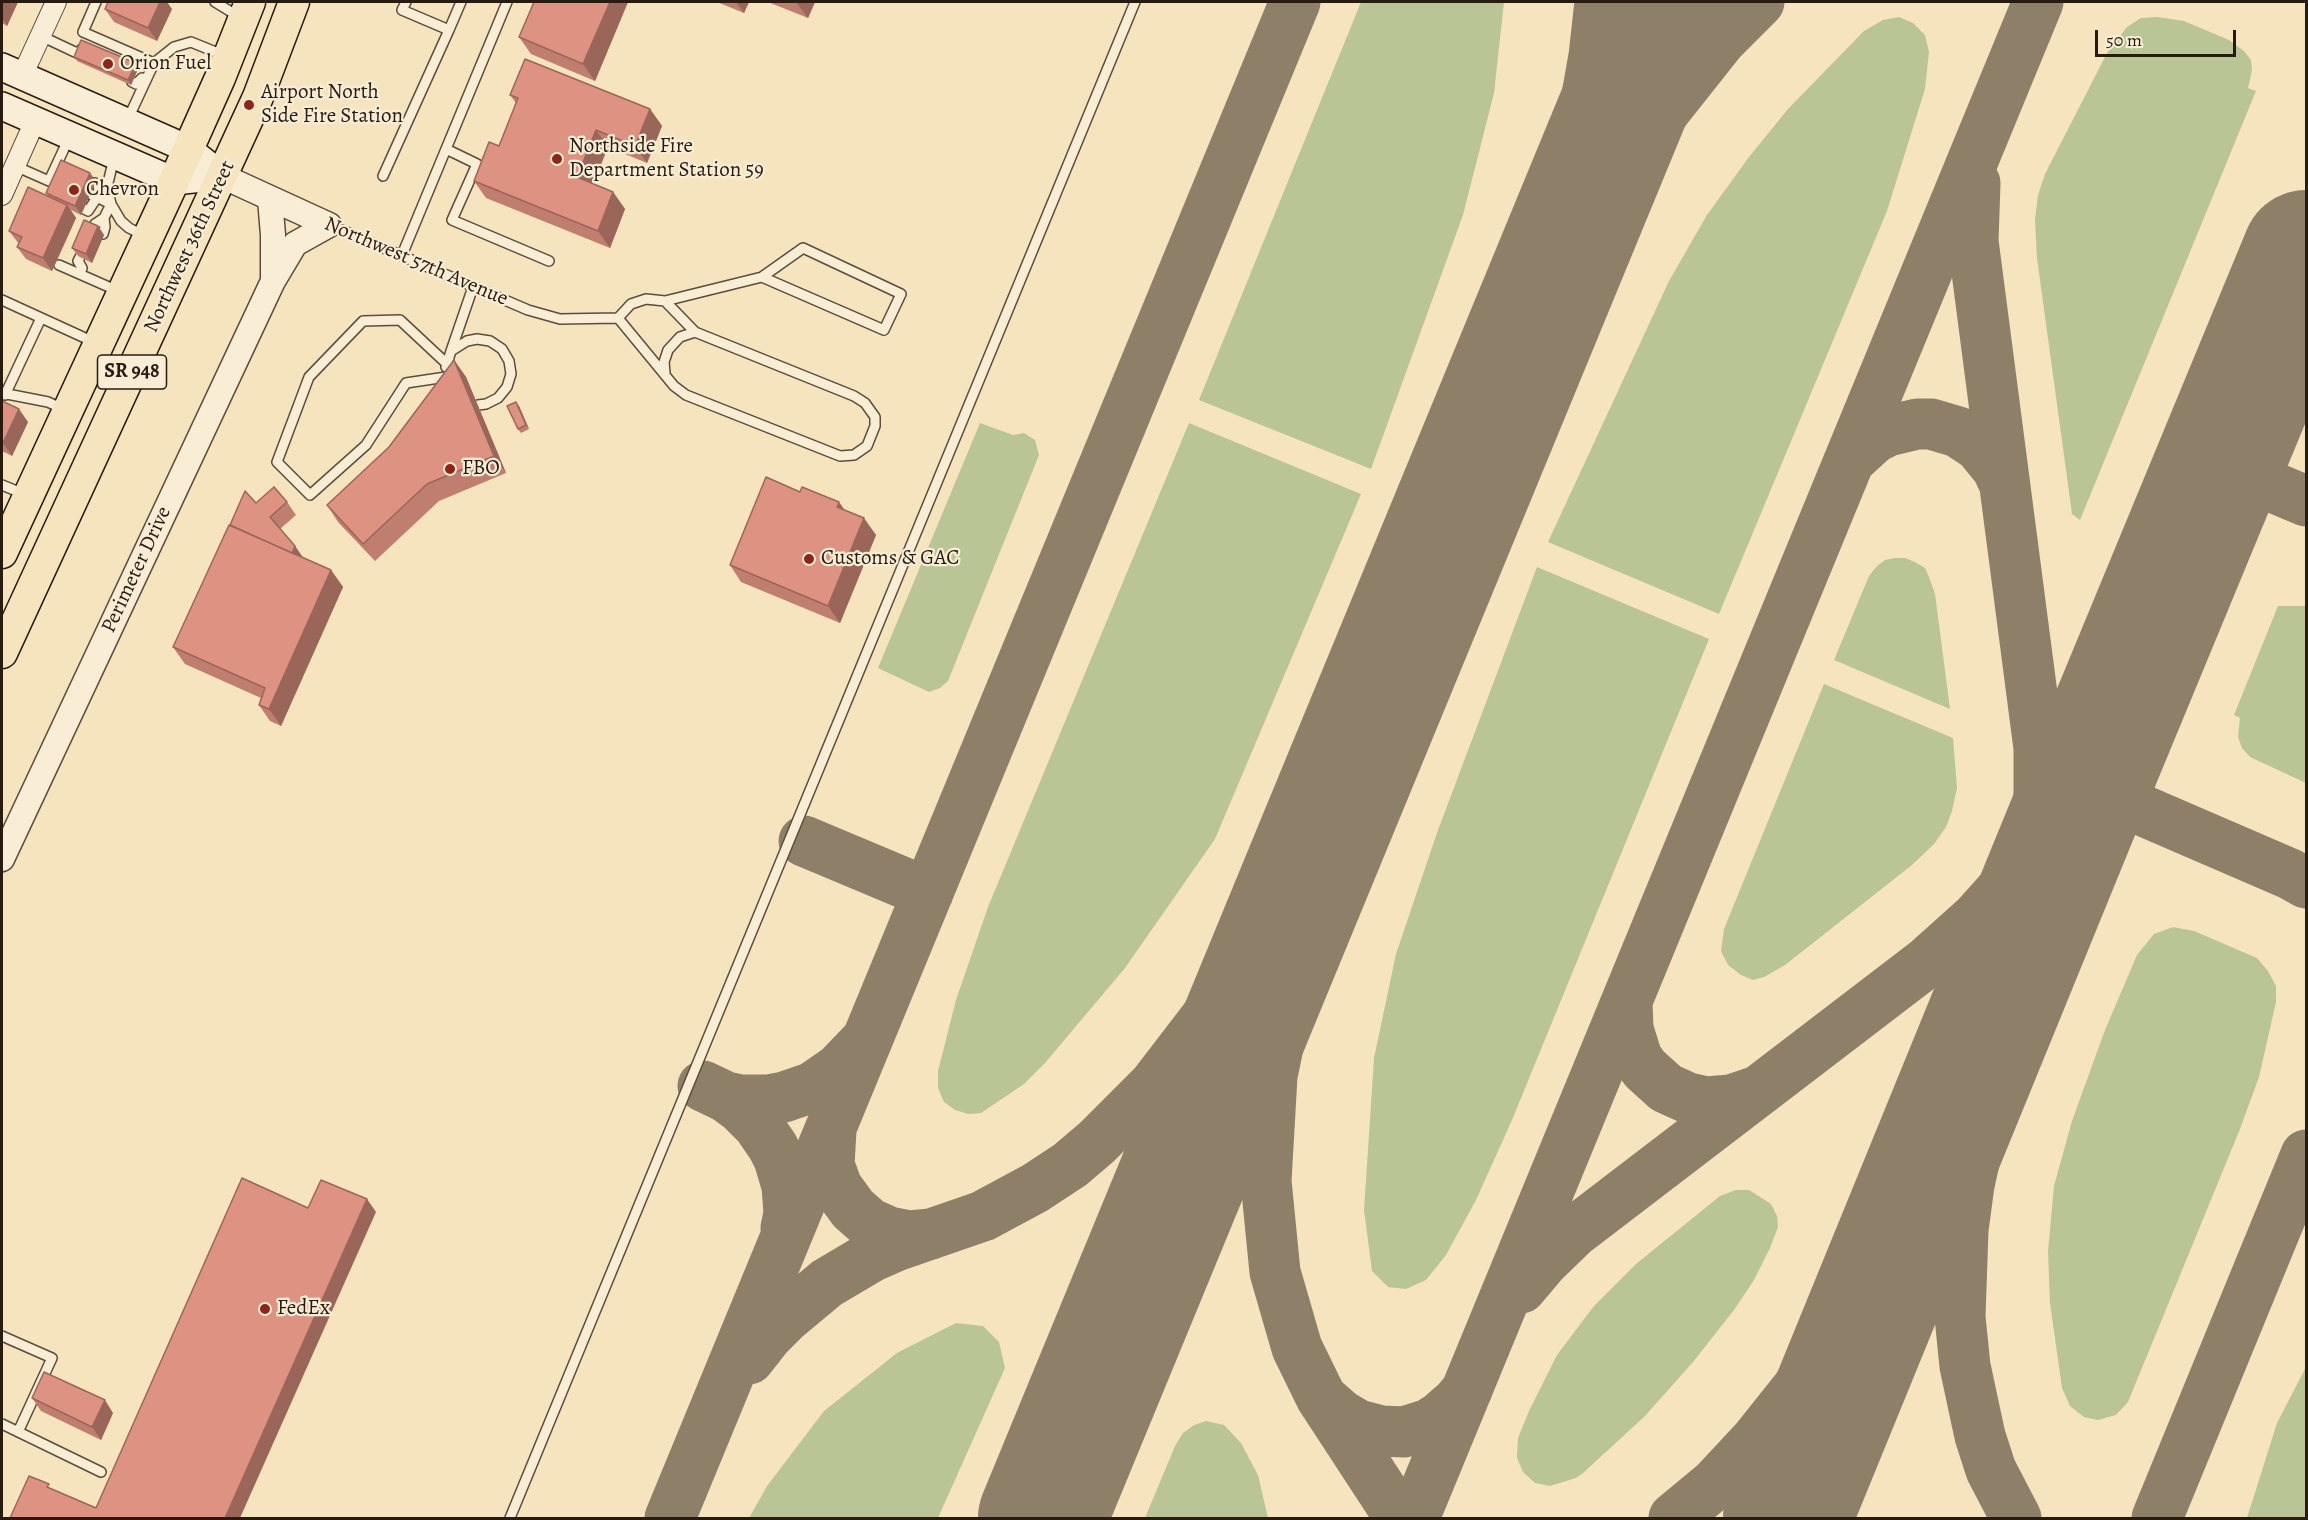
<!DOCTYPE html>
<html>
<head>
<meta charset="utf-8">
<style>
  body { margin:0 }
  #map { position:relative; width:2308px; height:1520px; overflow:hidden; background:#f6e4bf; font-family:Alegreya,serif }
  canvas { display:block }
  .frame { position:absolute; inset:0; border:3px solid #271b12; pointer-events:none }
  .scale { position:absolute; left:2095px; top:30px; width:141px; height:27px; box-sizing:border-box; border:3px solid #271b12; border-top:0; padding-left:8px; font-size:18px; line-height:21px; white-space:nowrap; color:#271b12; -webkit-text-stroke:4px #f9edd5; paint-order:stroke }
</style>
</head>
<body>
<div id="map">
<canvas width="2308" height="1520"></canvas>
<div class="frame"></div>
<div class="scale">50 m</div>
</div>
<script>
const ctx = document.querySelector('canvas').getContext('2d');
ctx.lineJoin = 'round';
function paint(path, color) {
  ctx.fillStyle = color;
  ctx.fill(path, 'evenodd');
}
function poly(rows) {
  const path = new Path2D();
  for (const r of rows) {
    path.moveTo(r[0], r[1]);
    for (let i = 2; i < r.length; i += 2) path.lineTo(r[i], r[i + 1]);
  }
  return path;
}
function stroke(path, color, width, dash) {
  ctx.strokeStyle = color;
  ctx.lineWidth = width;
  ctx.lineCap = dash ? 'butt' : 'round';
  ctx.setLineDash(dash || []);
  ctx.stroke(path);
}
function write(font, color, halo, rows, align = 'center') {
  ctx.font = font + ' Alegreya,serif';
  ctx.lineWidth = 4.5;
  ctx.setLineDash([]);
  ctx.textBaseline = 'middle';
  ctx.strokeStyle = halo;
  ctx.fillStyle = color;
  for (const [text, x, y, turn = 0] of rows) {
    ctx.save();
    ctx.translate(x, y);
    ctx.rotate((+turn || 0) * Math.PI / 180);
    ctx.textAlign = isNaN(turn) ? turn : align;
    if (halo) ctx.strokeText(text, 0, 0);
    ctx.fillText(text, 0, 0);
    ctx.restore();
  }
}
paint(poly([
  [1361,2,1504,2,1494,93,1463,215,1371,469,1199,400],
  [1899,17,1913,23,1925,35,1929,52,1925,89,1887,211,1719,614,1548,542,1669,281,1707,215,1749,157,1788,109,1864,31,1883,20],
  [2157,17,2184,21,2229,40,2244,51,2251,60,2252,70,2248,88,2256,91,2080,520,2072,514,2037,258,2035,220,2038,195,2045,174,2107,53,2127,27,2141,18],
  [980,423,1013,435,1024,433,1035,440,1039,455,948,681,940,688,929,692,878,668],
  [1189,423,1361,494,1215,839,1125,968,1045,1063,1024,1084,981,1113,968,1114,955,1110,944,1102,938,1088,938,1071,956,1000,988,907],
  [1895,558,1905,558,1915,562,1925,568,1929,577,1935,594,1950,709,1834,660,1869,576,1877,566,1885,560],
  [1537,567,1709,639,1512,1120,1476,1200,1446,1255,1426,1280,1406,1289,1388,1287,1372,1271,1364,1210,1374,1058,1396,954,1438,830],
  [2278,606,2306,606,2306,783,2250,757,2242,748,2238,737,2240,718,2234,715],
  [1824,684,1953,738,1957,788,1952,811,1946,827,1934,844,1912,865,1785,965,1764,977,1753,980,1741,975,1728,965,1721,951,1724,929],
  [2173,927,2194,931,2257,958,2268,971,2276,986,2276,1002,2259,1077,2240,1129,2128,1402,2116,1415,2098,1420,2084,1417,2070,1406,2062,1388,2050,1303,2048,1251,2054,1186,2072,1121,2105,1030,2137,955,2154,934],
  [1736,1190,1749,1190,1771,1204,1777,1216,1778,1227,1770,1248,1754,1280,1734,1310,1693,1362,1645,1416,1583,1473,1576,1478,1550,1486,1535,1483,1523,1472,1517,1458,1518,1438,1529,1411,1557,1355,1594,1306,1636,1264,1720,1196],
  [956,1323,983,1326,999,1342,1005,1368,938,1518,749,1518,767,1486,824,1411,897,1353],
  [2306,1367,2306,1518,2247,1518,2277,1423],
  [1206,1421,1224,1425,1241,1443,1258,1475,1268,1518,1145,1518,1175,1446,1183,1433,1194,1425]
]), '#b9c594');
stroke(poly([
  [1526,312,1572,165,1582,124,1594,56,1600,2],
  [1486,440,1604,213,1656,122,1721,40,1759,2],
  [1850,460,1874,438,1888,431,1917,424,1931,424,1958,432,1979,446,1997,468,2004,483],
  [1346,818,1299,955,1284,1017,1272,1076,1266,1181,1275,1272,1297,1348,1321,1397,1400,1518],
  [2070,835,2086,786,2290,874,2306,883],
  [804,841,928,893],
  [1627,1001,1628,1029,1637,1058,1645,1069,1666,1088,1688,1098,1706,1102,1731,1100,1755,1092],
  [1992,1079,1969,1185,1963,1230,1960,1317,1965,1366,1980,1436,1991,1470,2016,1518],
  [703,1086,726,1097,741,1108,758,1125,773,1147,779,1159,787,1186,789,1213,786,1228],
  [726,1097,740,1100,768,1100,784,1097,813,1087,839,1069,863,1044],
  [831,1130,829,1165,837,1187,853,1209,869,1223,889,1232,910,1236,931,1234],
  [1521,1288,1543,1262,1574,1232,1927,962,1976,918,2003,888,2029,853,2053,811,2220,465,2306,501],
  [749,1359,767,1336,785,1318,827,1283,871,1257,896,1246,983,1216,1035,1188,1070,1165,1097,1142,1154,1085,1207,1016,1255,940,1426,585],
  [1325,1401,1341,1415,1358,1425,1381,1431,1404,1432,1429,1424,1440,1417,1457,1402,1467,1390],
  [670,1518,1295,2],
  [1041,1518,1048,1503],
  [1414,1518,2038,2],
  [1674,1518,1715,1484,1756,1440,1803,1381,1842,1319,1947,1124,2022,881,2036,820,2039,798,2039,748,1973,241,1975,183],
  [2157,1518,2306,1155]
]), '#8e8068', 51);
stroke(poly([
  [1042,1518,1667,2],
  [1787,1518,2086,786,2306,254]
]), '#8e8068', 128);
const service = poly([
  [96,2,83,32,154,63],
  [215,2,241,18],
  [449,30,461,2],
  [41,36,77,53,82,49],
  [132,82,136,84,142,78],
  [127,121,154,63,174,47,191,42,223,55],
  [446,149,477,164,452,220,549,261],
  [114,158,107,187,111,204,121,221,129,228,143,235],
  [15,166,49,181,69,138],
  [383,176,449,30,402,10,406,2],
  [90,194,111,204,104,218,95,224,93,229],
  [84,209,88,211,98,196,99,185,95,183],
  [330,225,528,310,560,319,618,318],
  [103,234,105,227,104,218],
  [402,255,507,2],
  [80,257,78,261,82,268,80,274],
  [59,265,118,291],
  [646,299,665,301,695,332,854,396,865,403,875,417,875,426,867,446,854,455,840,456,686,395,674,386,618,318,631,304,646,299],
  [2,300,96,343],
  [665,301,762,277,884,330,901,294,803,248,762,277],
  [451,351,473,287],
  [446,367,451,351,467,341,477,339,490,341,502,349,509,361,511,374,507,387,498,398,486,404,478,405],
  [665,373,664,362,668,350,680,337,695,332],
  [446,377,406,383,366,445,310,495,277,462,309,377,363,321,400,320,446,363],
  [2,393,48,402,63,409],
  [5,395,41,318],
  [2,485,24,494],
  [2,1336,52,1358,18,1432],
  [2,1424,101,1472],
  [510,1518,1135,2]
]);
const minor = poly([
  [22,76,56,2],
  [2,195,35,121]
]);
const tertiary = poly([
  [222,176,329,225],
  [270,199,273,235,273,279],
  [2,859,273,281,295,244,329,225]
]);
const secondary = poly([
  [2,67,188,149,222,176],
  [2,106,174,181,222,176]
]);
const primary = poly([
  [2,553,174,181,220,78,250,2],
  [2,653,258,97,294,2]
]);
stroke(service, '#5b4d3d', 12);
stroke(minor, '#5b4d3d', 22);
stroke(tertiary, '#5b4d3d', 27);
stroke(secondary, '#271b12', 30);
stroke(primary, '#271b12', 33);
stroke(service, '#f9edd5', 9);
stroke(minor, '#f9edd5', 20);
stroke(tertiary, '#f9edd5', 24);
stroke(secondary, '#f9edd5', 27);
stroke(primary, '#f6e4bf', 30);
paint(poly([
  [2,2,18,2,7,26,2,23],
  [628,2,595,81,531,54,519,37],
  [717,2,749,2,744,13],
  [768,2,815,2,808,18],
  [105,9,172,9,157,41,114,22],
  [74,57,136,63,139,67,131,85,77,61],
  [510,95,650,109,662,126,647,163,608,147,593,184,613,192,625,209,610,248,486,198,474,181,499,146,516,103],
  [96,181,81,215,71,210,76,218,52,271,26,259,17,247,19,244,9,231,48,196,46,193],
  [98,226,104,235,92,263,78,256,72,248],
  [454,360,466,377,506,473,439,501,375,561,338,522,327,505,389,447],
  [2,401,28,422,12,456,2,451],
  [519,406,529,429,521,433,518,429],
  [287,502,296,515,280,529,295,546,303,558,331,570,343,587,281,726,270,721,259,705,261,698,185,664,173,647,230,525,256,503],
  [845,510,876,535,840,623,741,582,730,565],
  [32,1398,113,1413,101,1440,41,1411]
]), '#bf7e6f');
paint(poly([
  [3,2,18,2,7,26,2,18,2,6],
  [160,2,167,2,172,9,157,41,148,28],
  [610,2,628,2,595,81,583,64],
  [736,2,749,2,744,13],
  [796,2,815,2,808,18],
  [136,63,139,67,131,85,128,80],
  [650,109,662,126,647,163,635,146],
  [596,130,608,147,589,194,577,177],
  [90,173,96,181,81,215,75,206],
  [613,192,625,209,610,248,598,231],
  [67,205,76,218,52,271,43,258],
  [98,226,104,235,92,263,86,254],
  [454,360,466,377,506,473,494,456],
  [516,402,519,406,529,429,526,425],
  [19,409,28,422,12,456,3,443],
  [839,502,851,519,837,507],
  [864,518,876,535,840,623,828,606],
  [295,546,304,559,291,555],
  [331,570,343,587,281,726,269,709],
  [367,1199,376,1212,240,1518,225,1518],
  [105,1400,113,1413,101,1440,92,1427]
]), '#9b665a');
const building = poly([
  [108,2,160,2,148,28,105,9,108,2],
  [534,2,610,2,583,64,519,37,534,2],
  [81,40,136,63,128,80,74,57,81,40],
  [525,59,650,109,635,146,596,130,577,177,613,192,598,231,474,181,489,142,499,146,518,98,510,95,525,59],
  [61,160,90,173,75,206,46,193,61,160],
  [28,187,67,205,43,258,17,247,22,237,9,231,28,187],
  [84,220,98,226,86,254,72,248,84,220],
  [454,360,494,456,427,484,363,544,327,505,389,447,454,360],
  [2,401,19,409,3,443,2,442,2,401],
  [516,402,526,425,518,429,507,406,516,402],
  [766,477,800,492,802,487,839,502,837,507,864,518,828,606,730,565,766,477],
  [274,487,287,502,270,517,295,546,292,553,230,525,245,491,256,503,274,487],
  [229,525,331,570,269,709,259,705,265,688,173,647,229,525],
  [242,1178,308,1208,321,1180,367,1199,225,1518,10,1518,29,1476,49,1484,47,1487,96,1508,242,1178],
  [44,1372,105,1400,92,1427,32,1398,44,1372]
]);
paint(building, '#de9281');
stroke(building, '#9b665a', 1.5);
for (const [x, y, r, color] of [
  [108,64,6,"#8f2418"],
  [249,105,6,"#8f2418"],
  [557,159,6,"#8f2418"],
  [74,190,6,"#8f2418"],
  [450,469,6,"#8f2418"],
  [809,559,6,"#8f2418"],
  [265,1309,6,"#8f2418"]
]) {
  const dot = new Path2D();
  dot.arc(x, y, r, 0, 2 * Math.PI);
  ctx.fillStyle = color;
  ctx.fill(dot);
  stroke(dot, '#f9edd5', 2);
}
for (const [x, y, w] of [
  [132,372,69]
]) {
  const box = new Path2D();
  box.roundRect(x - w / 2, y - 17, w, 34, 4.5);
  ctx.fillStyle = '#f9edd5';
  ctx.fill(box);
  stroke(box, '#271b12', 1.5);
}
write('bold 20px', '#271b12', null, [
  ["SR 948",132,372]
]);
write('21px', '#271b12', '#f9edd5', [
  ["Orion Fuel",120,64],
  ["Airport North",261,93],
  ["Side Fire Station",261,117],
  ["Northside Fire",569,147],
  ["Department Station 59",569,171],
  ["Chevron",86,190],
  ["FBO",462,469],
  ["Customs & GAC",821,559],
  ["FedEx",277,1309]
], 'left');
write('21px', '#271b12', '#f9edd5', [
  ["Northwest 36th Street",190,247,-65],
  ["Northwest 57th Avenue",416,262,23],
  ["Perimeter Drive",137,570,-65]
]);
</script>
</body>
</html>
